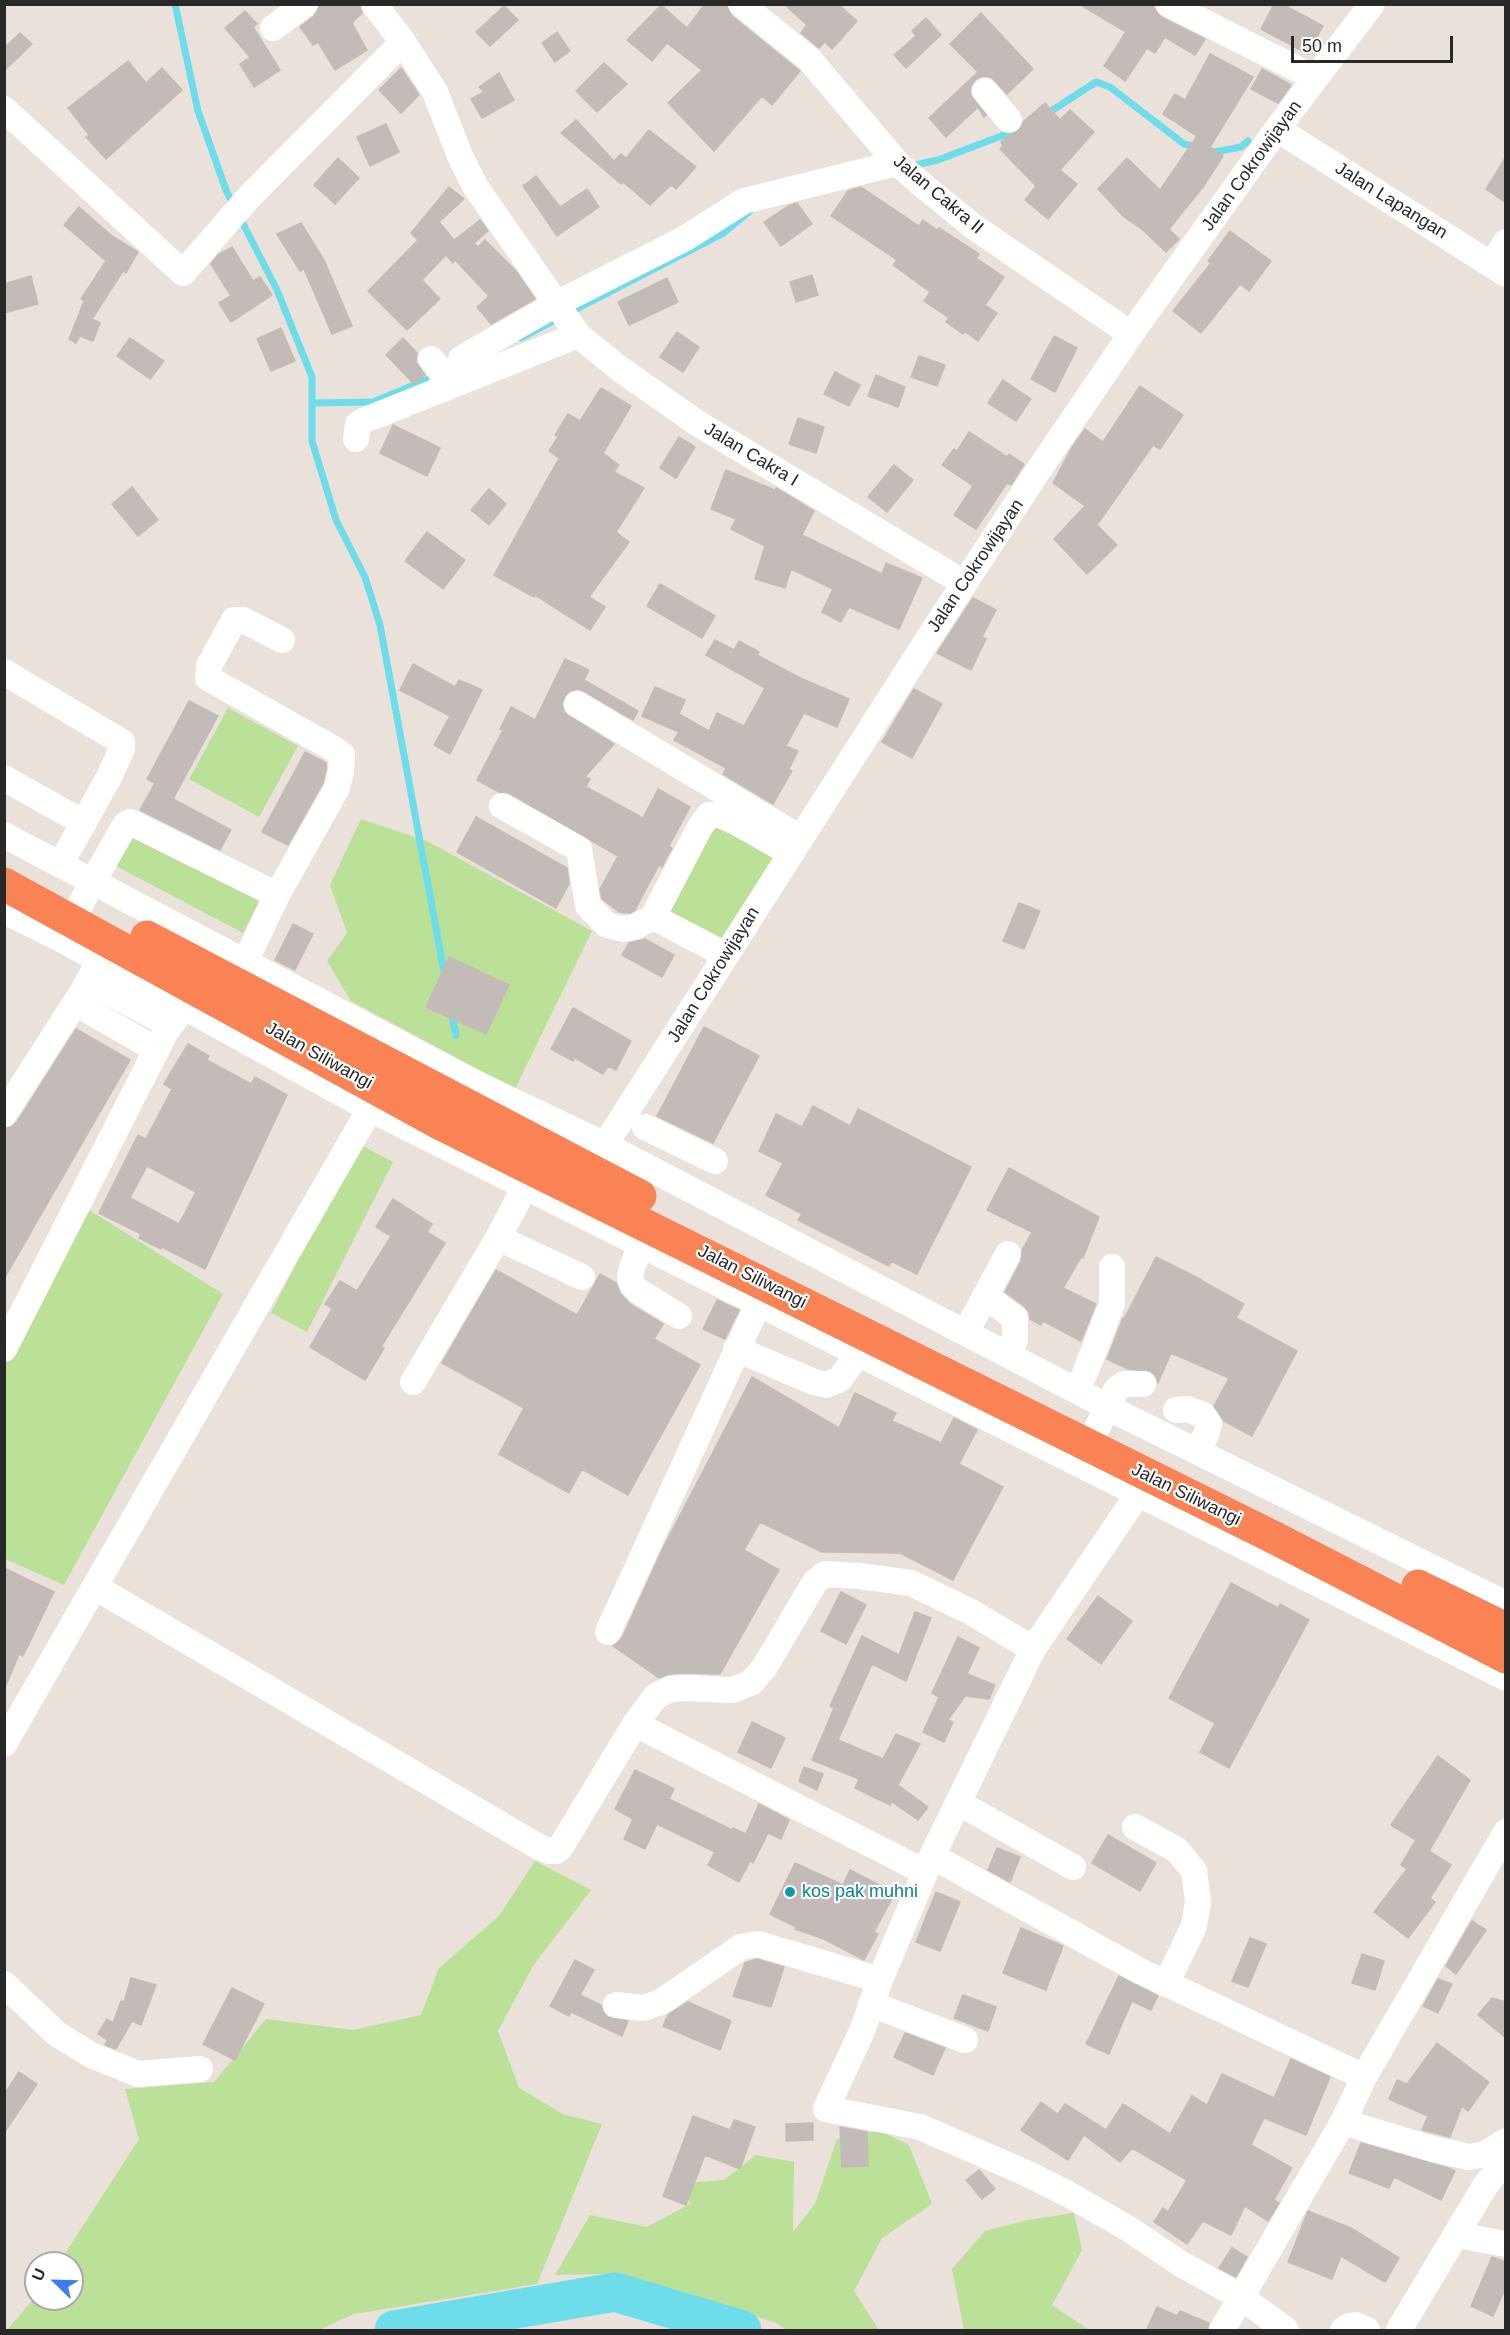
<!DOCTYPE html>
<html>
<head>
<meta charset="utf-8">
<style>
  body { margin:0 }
  #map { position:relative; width:1510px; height:2335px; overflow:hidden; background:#eae1da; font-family:Helvetica,sans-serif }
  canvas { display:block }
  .frame { position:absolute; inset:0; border:6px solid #282828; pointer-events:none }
  .north { position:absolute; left:24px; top:2251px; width:60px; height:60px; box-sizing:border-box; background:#fff; border:2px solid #a9a9a9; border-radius:50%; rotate:293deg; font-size:16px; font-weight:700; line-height:24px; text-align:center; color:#282828 }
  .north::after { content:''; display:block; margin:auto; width:21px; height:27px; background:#3c7cf5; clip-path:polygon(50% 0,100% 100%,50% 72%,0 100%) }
  .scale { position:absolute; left:1291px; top:36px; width:162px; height:27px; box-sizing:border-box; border:3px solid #282828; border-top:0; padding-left:8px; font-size:18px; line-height:21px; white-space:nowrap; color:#282828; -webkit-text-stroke:4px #fff; paint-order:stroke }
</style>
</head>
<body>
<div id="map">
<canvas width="1510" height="2335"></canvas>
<div class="frame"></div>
<div class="north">U</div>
<div class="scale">50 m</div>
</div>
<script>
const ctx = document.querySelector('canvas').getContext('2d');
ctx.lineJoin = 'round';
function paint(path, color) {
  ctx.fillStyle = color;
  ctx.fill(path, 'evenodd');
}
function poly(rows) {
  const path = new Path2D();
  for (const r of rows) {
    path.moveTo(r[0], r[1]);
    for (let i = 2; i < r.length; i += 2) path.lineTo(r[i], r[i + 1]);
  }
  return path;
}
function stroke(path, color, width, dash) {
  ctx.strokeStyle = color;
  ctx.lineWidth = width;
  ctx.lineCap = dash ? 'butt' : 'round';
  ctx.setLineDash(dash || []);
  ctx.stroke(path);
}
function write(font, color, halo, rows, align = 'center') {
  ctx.font = font + ' Helvetica,sans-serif';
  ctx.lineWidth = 4.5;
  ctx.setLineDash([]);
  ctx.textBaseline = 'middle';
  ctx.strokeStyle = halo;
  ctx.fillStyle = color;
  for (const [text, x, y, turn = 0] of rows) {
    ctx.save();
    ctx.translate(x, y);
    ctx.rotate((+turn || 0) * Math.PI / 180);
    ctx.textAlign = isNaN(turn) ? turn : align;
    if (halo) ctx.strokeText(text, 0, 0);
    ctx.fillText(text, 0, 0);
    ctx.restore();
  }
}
paint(poly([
  [228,708,298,746,259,817,189,779],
  [361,819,427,841,592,931,515,1089,351,1001,327,961,347,933,330,885],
  [136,827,263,893,243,933,116,866],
  [717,827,776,858,723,943,668,914,705,835],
  [357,1143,393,1162,307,1332,271,1313],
  [89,1210,223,1294,64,1585,5,1559,5,1360],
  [535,1861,591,1890,533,1966,498,2031,519,2088,563,2114,602,2124,537,2284,354,2314,319,2330,7,2330,36,2296,36,2299,72,2299,72,2263,59,2263,139,2139,125,2089,214,2082,266,2019,353,2030,421,2015,439,1968,499,1916],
  [879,2130,909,2145,932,2204,882,2238,854,2291,879,2330,787,2330,776,2323,684,2293,606,2274,555,2275,590,2215,647,2227,690,2204,685,2183,724,2180,756,2155,794,2162,793,2232,815,2204,837,2139],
  [1074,2213,1082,2250,1052,2305,1089,2330,964,2330,952,2269,985,2231,1028,2220]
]), '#bbe097');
stroke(poly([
  [175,4,198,111,226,190,234,206],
  [1045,115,1096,82,1110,87,1184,144,1199,148],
  [1209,151,1215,152,1241,147,1248,141],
  [911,166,938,160,1025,127],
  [239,216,277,290,312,377,312,441,336,520,365,577,380,625,445,977],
  [569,313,722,234,750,211],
  [521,338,559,318],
  [312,403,373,402,426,380],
  [451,1011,456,1035]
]), '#6eddeb', 7);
stroke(poly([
  [394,2330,615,2292,742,2330]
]), '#6eddeb', 39);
const building = poly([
  [359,4,362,13,352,23,367,50,335,70,318,42,313,45,300,27,314,16,320,4,359,4],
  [705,4,726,4,732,16,800,71,772,105,762,96,714,151,668,103,702,70,667,43,652,61,627,40,661,5,687,28,705,4],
  [784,4,838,4,857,21,832,49,825,42,819,48,801,33,807,25,784,4],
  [1079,4,1152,4,1161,17,1205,39,1195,55,1165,37,1155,53,1147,48,1125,81,1104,66,1126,32,1079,4],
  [1274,4,1282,4,1323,26,1308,54,1261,29,1274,4],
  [504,6,518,20,490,46,476,32,504,6],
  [245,11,257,24,253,27,280,70,254,87,240,64,250,57,225,28,245,11],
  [981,13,1033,69,1007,94,991,77,983,76,976,79,971,86,970,94,986,115,984,117,978,107,946,137,929,118,978,72,950,44,981,13],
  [926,18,941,35,906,68,894,55,916,36,912,31,926,18],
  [557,32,570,51,555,62,542,43,557,32],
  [20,33,32,44,4,71,4,48,20,33],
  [1210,54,1253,77,1210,147,1223,156,1203,187,1169,229,1179,239,1166,252,1143,230,1124,217,1098,189,1127,158,1160,190,1197,136,1163,114,1175,94,1185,100,1210,54],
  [128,61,146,83,162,68,182,90,106,159,86,137,89,135,68,108,128,61],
  [604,63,627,84,597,112,576,91,604,63],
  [401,68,419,95,401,113,379,90,401,68],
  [1262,69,1291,85,1278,103,1251,89,1262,69],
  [499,73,514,100,482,118,471,99,484,92,479,87,499,73],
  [1045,103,1060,120,1070,110,1094,132,1060,170,1077,184,1048,219,1025,200,1036,186,1000,149,1003,146,1001,142,1009,135,1019,131,1023,122,1045,103],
  [576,120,614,161,621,154,626,158,649,130,696,167,676,189,671,185,650,205,623,182,621,184,561,133,576,120],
  [386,124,399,152,370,166,357,137,386,124],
  [1506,157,1506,203,1486,189,1506,157],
  [338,158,359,178,335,204,314,185,338,158],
  [536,176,560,207,587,189,599,207,557,236,523,186,536,176],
  [449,187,464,199,439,222,454,240,480,220,488,231,474,243,478,247,485,240,516,271,535,299,491,324,477,307,489,296,455,260,453,263,446,255,422,280,440,299,407,330,368,291,418,240,411,233,449,187],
  [861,187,919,226,923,220,937,230,939,228,979,254,976,258,1004,277,985,305,997,313,978,341,964,331,963,334,946,322,949,318,924,301,930,292,893,265,897,260,831,216,848,191,861,187],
  [797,203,812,224,781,246,764,222,788,206,797,203],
  [79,207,112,236,138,252,126,273,123,271,92,319,100,323,93,341,80,336,76,343,69,339,84,301,81,299,106,261,64,225,79,207],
  [301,223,324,260,352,326,332,334,304,269,300,271,277,234,301,223],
  [1230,231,1271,261,1249,291,1240,284,1201,333,1173,311,1211,263,1208,261,1230,231],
  [232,247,253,281,260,277,272,295,231,322,219,303,231,296,211,264,218,255,232,247],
  [812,275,818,295,796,302,790,282,812,275],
  [31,276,38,304,4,313,4,284,31,276],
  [667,278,678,302,629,325,618,302,667,278],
  [281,328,295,361,271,371,257,339,281,328],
  [677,332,699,347,683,372,660,357,677,332],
  [1054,336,1077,348,1055,392,1031,379,1054,336],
  [130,338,164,361,150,379,117,356,130,338],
  [403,338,417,353,416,362,425,375,414,384,386,355,403,338],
  [919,356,945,365,937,386,911,377,919,356],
  [835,372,860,385,849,406,824,394,835,372],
  [876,375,905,387,898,407,868,396,876,375],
  [1003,380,1031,399,1016,421,988,403,1003,380],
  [1140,386,1183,415,1160,449,1153,445,1097,525,1117,545,1087,574,1054,539,1085,506,1053,483,1071,449,1085,429,1103,442,1140,386],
  [601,388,631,406,603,453,619,465,614,472,644,488,616,532,629,542,589,597,605,607,590,630,535,595,534,597,494,575,559,458,549,451,558,437,555,435,568,414,580,421,601,388],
  [798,418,824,427,816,453,789,444,798,418],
  [393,425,440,448,427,476,380,453,393,425],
  [969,432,1007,457,1009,454,1024,464,1011,485,1007,483,976,529,954,515,973,486,942,465,954,449,957,451,969,432],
  [679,437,695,447,676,478,660,468,679,437],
  [894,465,913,480,887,512,868,497,894,465],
  [726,470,775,490,776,488,814,511,802,535,882,574,886,563,922,578,899,629,849,607,841,622,822,612,833,589,791,569,785,588,755,579,765,546,731,529,736,519,711,509,726,470],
  [132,487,158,520,138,536,112,504,132,487],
  [489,489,506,504,489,525,471,510,489,489],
  [427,532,465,560,443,589,405,561,427,532],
  [660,584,715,616,702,638,647,606,660,584],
  [973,598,996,610,982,637,986,639,971,670,937,653,973,598],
  [715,640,734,650,739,641,759,652,757,655,798,677,849,699,837,727,804,713,786,746,798,751,789,769,792,771,773,804,723,774,726,768,674,740,679,732,642,716,655,687,685,700,679,714,709,731,717,713,744,726,765,688,706,655,715,640],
  [565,659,589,670,584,680,638,711,633,720,584,691,578,689,570,691,565,696,562,704,564,712,569,716,614,744,585,777,590,779,586,787,643,818,658,789,690,807,669,846,672,848,662,867,659,865,635,910,630,913,619,912,602,899,600,889,618,856,509,793,499,792,477,780,503,730,500,729,511,707,535,720,565,659],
  [413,664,455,687,459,680,482,690,450,754,434,745,450,716,400,690,413,664],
  [914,689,942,704,912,758,882,742,914,689],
  [189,701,218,716,173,799,231,830,220,850,140,810,155,783,147,779,189,701],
  [305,752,326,763,326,769,323,783,288,845,262,832,305,752],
  [476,817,567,868,569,884,556,908,457,852,476,817],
  [1019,903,1040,911,1024,949,1003,941,1019,903],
  [293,924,313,934,295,970,275,960,293,924],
  [645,939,674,955,662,977,622,955,629,943,645,939],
  [449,957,509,985,486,1034,426,1007,449,957],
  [573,1008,631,1041,616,1070,608,1066,603,1074,575,1058,573,1061,551,1049,573,1008],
  [704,1027,759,1056,713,1143,657,1116,704,1027],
  [76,1029,130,1060,4,1279,4,1129,11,1127,17,1122,76,1029],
  [188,1044,209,1056,207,1060,251,1084,255,1077,287,1095,205,1269,162,1247,161,1249,139,1238,141,1234,99,1213,138,1135,146,1139,172,1089,164,1084,188,1044],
  [147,1166,196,1192,179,1224,130,1198,147,1166],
  [813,1106,850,1126,858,1109,971,1167,917,1274,891,1261,889,1266,798,1220,802,1214,766,1195,783,1163,759,1151,776,1114,802,1127,813,1106],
  [1009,1168,1099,1217,1083,1258,1081,1257,1063,1288,1096,1304,1081,1341,1043,1321,1041,1325,1030,1319,1029,1312,1024,1306,1005,1292,1021,1261,1022,1250,1032,1232,987,1210,1009,1168],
  [393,1199,432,1224,427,1232,445,1243,381,1347,384,1348,365,1380,310,1347,332,1309,325,1304,340,1281,357,1291,391,1236,376,1227,393,1199],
  [1156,1257,1202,1280,1202,1281,1244,1304,1236,1318,1297,1351,1252,1436,1224,1421,1214,1406,1229,1378,1171,1353,1158,1383,1156,1376,1150,1371,1128,1369,1107,1359,1123,1318,1124,1319,1156,1257],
  [496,1270,577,1315,600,1274,616,1283,620,1293,630,1304,663,1324,654,1339,700,1365,628,1495,582,1469,569,1493,499,1454,524,1408,442,1363,496,1270],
  [717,1300,739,1310,725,1339,703,1329,717,1300],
  [752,1377,839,1428,855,1393,896,1413,892,1421,941,1443,954,1418,977,1430,959,1464,1003,1487,953,1580,900,1553,822,1552,760,1522,744,1550,779,1570,720,1674,684,1673,669,1674,659,1678,613,1646,622,1638,663,1548,752,1377],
  [4,1568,54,1592,23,1656,19,1654,5,1688,4,1568],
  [1231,1583,1278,1608,1280,1604,1309,1620,1229,1768,1200,1752,1215,1723,1169,1698,1231,1583],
  [841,1592,866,1605,846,1644,821,1631,841,1592],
  [1098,1596,1132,1621,1101,1664,1067,1639,1098,1596],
  [915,1612,931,1618,906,1681,872,1664,838,1740,883,1759,896,1734,920,1744,898,1785,928,1807,918,1820,892,1802,890,1805,855,1788,859,1779,812,1760,834,1708,830,1706,862,1636,899,1655,915,1612],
  [958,1637,979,1648,967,1674,995,1685,989,1699,965,1696,948,1720,953,1722,944,1742,923,1732,939,1697,932,1693,958,1637],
  [752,1722,785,1738,771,1768,738,1752,752,1722],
  [1438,1756,1470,1780,1429,1851,1451,1865,1430,1898,1435,1902,1408,1938,1374,1912,1407,1869,1401,1865,1416,1840,1391,1825,1438,1756],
  [804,1767,823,1774,817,1790,799,1781,804,1767],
  [635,1770,674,1789,669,1799,732,1830,733,1828,746,1834,759,1804,789,1820,781,1839,768,1833,753,1863,750,1861,739,1882,708,1865,715,1852,657,1824,645,1849,624,1839,633,1819,615,1809,635,1770],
  [1108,1835,1156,1863,1140,1891,1092,1863,1108,1835],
  [997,1848,1020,1857,1010,1882,988,1870,997,1848],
  [795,1863,843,1885,850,1870,895,1893,874,1932,878,1934,864,1960,824,1939,795,1929,796,1927,770,1914,795,1863],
  [936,1892,960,1902,940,1951,916,1942,936,1892],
  [1472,1921,1486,1930,1456,1974,1446,1966,1472,1921],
  [1021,1928,1063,1946,1046,1990,1003,1973,1021,1928],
  [1250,1938,1266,1944,1248,1987,1232,1981,1250,1938],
  [1362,1954,1384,1961,1375,1990,1352,1983,1362,1954],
  [757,1959,784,1967,771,2007,733,1996,745,1963,757,1959],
  [575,1960,594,1970,580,1995,601,2005,603,2012,608,2017,628,2021,622,2036,571,2012,569,2016,550,2006,575,1960],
  [1119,1976,1158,1996,1151,2010,1132,2001,1109,2054,1086,2044,1119,1976],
  [131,1978,156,1985,141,2025,132,2021,116,2049,105,2045,107,2040,98,2034,107,2019,113,2023,121,2001,124,2002,131,1978],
  [1438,1979,1452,1984,1438,2013,1423,2006,1438,1979],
  [232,1988,264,2004,235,2060,203,2044,232,1988],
  [963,1995,996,2007,988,2031,954,2018,963,1995],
  [1492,1998,1506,2002,1506,2038,1478,2015,1492,1998],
  [688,2002,731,2021,720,2050,663,2026,668,2015,688,2002],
  [905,2033,945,2048,933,2075,894,2057,905,2033],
  [1437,2043,1489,2082,1468,2111,1462,2106,1450,2137,1422,2130,1428,2116,1389,2099,1397,2080,1407,2084,1437,2043],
  [1291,2059,1330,2077,1306,2135,1264,2118,1251,2145,1292,2168,1274,2200,1279,2203,1268,2221,1245,2206,1231,2235,1203,2221,1187,2244,1154,2222,1163,2208,1168,2212,1187,2180,1132,2148,1120,2162,1084,2135,1068,2160,1021,2130,1041,2102,1058,2114,1065,2104,1106,2130,1123,2104,1170,2134,1192,2096,1207,2105,1222,2074,1274,2098,1291,2059],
  [19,2072,37,2084,4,2133,4,2095,19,2072],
  [693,2116,730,2130,734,2120,755,2127,740,2169,705,2155,686,2205,663,2196,693,2116],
  [813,2123,813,2140,786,2141,786,2124,813,2123],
  [840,2127,867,2132,868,2166,842,2167,840,2127],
  [1361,2143,1448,2168,1455,2171,1441,2200,1394,2177,1389,2188,1349,2173,1361,2143],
  [979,2170,995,2189,982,2199,966,2180,979,2170],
  [1308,2211,1351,2228,1399,2258,1385,2282,1341,2256,1332,2279,1288,2262,1308,2211],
  [1232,2248,1247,2257,1236,2277,1219,2268,1232,2248],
  [1492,2257,1506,2262,1506,2287,1493,2316,1471,2306,1492,2257],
  [1157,2307,1177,2316,1180,2311,1209,2323,1207,2331,1146,2331,1157,2307]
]);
paint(building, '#c3bbb7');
stroke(building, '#c5bcb4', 1.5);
stroke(poly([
  [374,4,403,42,435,92,460,156,475,186,578,335,620,369,697,423,964,583],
  [741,4,809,59,897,163,926,188,974,227,1131,334],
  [1168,4,1315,78],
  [273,28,305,4],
  [985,91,1009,120],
  [4,109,183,273,249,197,403,42],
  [1277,129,1506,274],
  [1492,264,1506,242],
  [431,359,441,371,447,387],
  [470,378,460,366,461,359,469,354,556,304,684,239,744,201,897,163],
  [356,439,358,424,365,420,578,335],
  [4,672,122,742,122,749,109,777,60,865],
  [577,704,800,838],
  [4,778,84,823],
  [502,806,579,849,588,906,607,925,623,929,635,927,653,917,700,827,709,815,720,815,736,822,790,853],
  [4,835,471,1081,605,1145,1125,1416,1506,1604],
  [81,903,125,825,130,822,277,895],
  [4,911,61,939,370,1109,1506,1678],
  [653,917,726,955],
  [238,977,277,895,337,788,341,771,342,755,334,749,208,678,209,666,234,620,243,620,282,640],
  [88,981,170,1025],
  [75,1003,157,1050],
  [4,1114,84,989,107,947],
  [645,1127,715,1161],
  [605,1145,928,639,1038,471,1131,334,1277,129,1372,4],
  [498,1238,582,1277],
  [641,1245,632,1267,630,1278,632,1284,638,1291,679,1316],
  [985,1296,1015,1318,1015,1340,1007,1354],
  [966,1332,1008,1254],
  [4,1349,165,1033,195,993],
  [736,1349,814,1382,826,1385,840,1379,850,1365,855,1352],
  [413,1382,498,1238,532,1174],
  [1076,1390,1085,1373,1112,1304,1112,1267],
  [1176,1410,1187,1409,1203,1415,1209,1424,1206,1435,1197,1450],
  [1098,1426,1116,1390,1124,1384,1143,1384],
  [1138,1494,1033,1649,932,1856,880,1980,862,2031,826,2109,920,2127,1026,2173,1068,2194,1129,2229,1181,2264,1241,2297,1286,2330],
  [95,1587,539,1847,549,1851,556,1851,560,1848,635,1724,656,1696,670,1689,685,1688,733,1690,752,1682,764,1668,815,1582,825,1574,859,1576,911,1583,971,1612,1033,1649],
  [608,1632,765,1289],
  [635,1724,925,1872],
  [4,1744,370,1109],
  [959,1803,1073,1867],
  [1135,1827,1177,1850,1194,1871,1198,1902,1194,1926,1166,1984],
  [932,1856,1140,1971,1364,2077],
  [4,1984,57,2034,91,2055,138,2074,200,2069],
  [871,2004,965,2040],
  [616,2005,643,2008,661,2002,741,1947,758,1944,880,1980],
  [1343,2122,1433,2149,1469,2157,1485,2154,1506,2141],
  [1457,2235,1506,2244],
  [1222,2330,1343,2122,1364,2077,1506,1832],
  [1343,2330,1349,2326,1356,2325,1367,2330],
  [1399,2330,1485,2186,1506,2159]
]), '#fff', 26);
stroke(poly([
  [4,884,441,1124,1273,1537,1506,1657],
  [147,937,640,1196],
  [1418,1586,1506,1629]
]), '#fa8355', 33);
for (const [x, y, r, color] of [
  [790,1892,6,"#0f9aa8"]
]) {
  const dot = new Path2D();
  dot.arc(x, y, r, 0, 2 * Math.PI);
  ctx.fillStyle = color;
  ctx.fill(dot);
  stroke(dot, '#fff', 2);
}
write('18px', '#282828', '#fff', [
  ["Jalan Cokrowijayan",1252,166,-54],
  ["Jalan Cakra II",938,195,40],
  ["Jalan Lapangan",1391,201,32],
  ["Jalan Cakra I",751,455,31],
  ["Jalan Cokrowijayan",976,566,-56],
  ["Jalan Cokrowijayan",714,975,-58],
  ["Jalan Siliwangi",319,1056,29],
  ["Jalan Siliwangi",752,1277,27],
  ["Jalan Siliwangi",1186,1495,26]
]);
write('18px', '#0d838f', '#fff', [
  ["kos pak muhni",802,1892]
], 'left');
</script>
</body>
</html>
